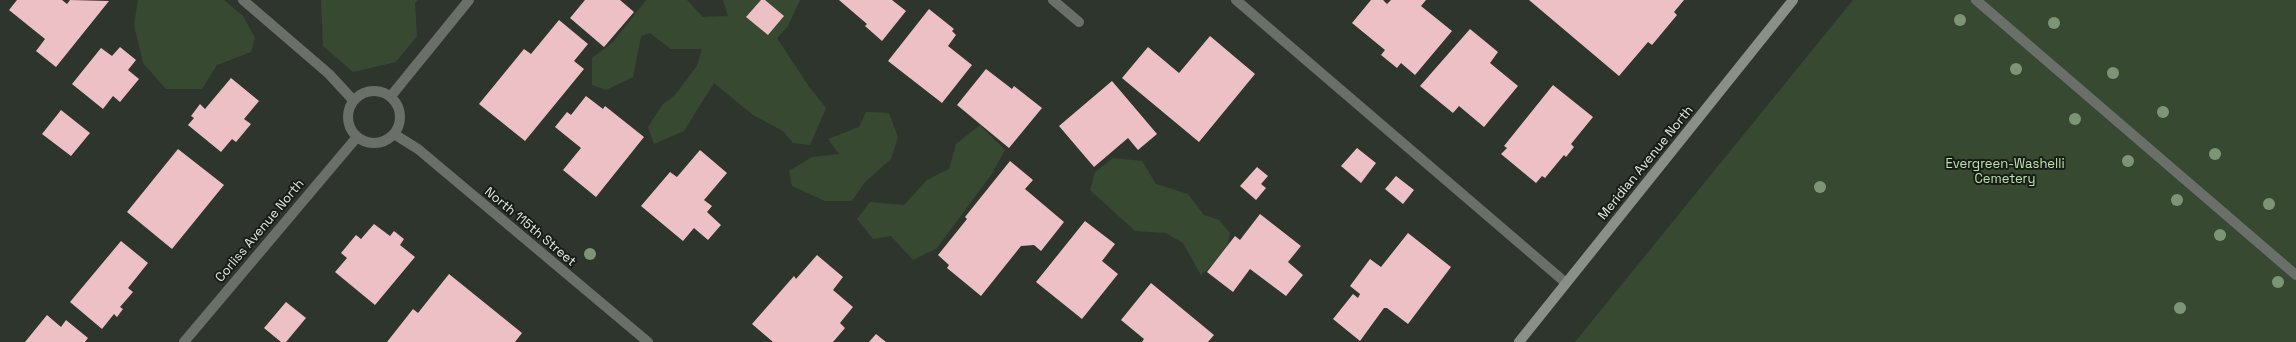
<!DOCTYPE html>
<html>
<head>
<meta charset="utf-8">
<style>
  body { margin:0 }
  canvas { display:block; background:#2e352c }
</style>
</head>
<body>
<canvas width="2296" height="342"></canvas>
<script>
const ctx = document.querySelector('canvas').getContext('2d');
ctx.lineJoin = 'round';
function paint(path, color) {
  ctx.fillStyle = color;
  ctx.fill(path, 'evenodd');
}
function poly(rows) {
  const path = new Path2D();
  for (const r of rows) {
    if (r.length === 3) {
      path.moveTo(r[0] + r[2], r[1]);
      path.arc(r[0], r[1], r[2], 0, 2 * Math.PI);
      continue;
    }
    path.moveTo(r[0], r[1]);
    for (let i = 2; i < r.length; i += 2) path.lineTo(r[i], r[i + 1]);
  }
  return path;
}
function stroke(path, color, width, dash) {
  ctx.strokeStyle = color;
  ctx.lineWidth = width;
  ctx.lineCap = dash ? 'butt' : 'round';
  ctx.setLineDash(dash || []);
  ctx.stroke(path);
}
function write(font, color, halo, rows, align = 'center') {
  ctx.font = font + ' "Space Grotesk",sans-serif';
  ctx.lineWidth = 4;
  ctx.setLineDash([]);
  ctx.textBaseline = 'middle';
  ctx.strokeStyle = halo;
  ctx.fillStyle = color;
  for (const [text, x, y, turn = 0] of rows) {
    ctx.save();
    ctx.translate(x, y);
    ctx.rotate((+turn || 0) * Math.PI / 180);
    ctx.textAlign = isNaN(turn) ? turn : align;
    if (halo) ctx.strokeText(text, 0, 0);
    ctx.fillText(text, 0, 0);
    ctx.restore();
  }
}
paint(poly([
  [138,0,224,0,243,16,255,38,251,52,217,65,202,89,166,89,143,63,134,25],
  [321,0,418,0,415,3,417,36,396,62,353,72,323,46],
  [646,0,687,0,703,17,728,16,723,0,800,0,788,26,777,38,810,88,826,108,810,145,793,143,783,131,753,115,714,83,684,131,654,144,648,127,663,104,675,95,697,66,702,49,671,49,650,33,641,36,633,77,606,90,592,85,592,58,613,42],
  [1853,0,2296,0,2296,342,1575,342],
  [866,112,889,113,898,137,891,159,865,182,852,201,825,201,792,186,789,171,812,157,839,154,828,139,859,127],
  [980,125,1005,150,991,175,937,248,913,260,891,236,873,239,857,219,870,202,904,205,927,180,949,169,956,144],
  [1113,158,1142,161,1156,184,1188,194,1204,215,1219,220,1230,233,1226,252,1201,275,1183,243,1166,233,1135,231,1090,190,1095,172]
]), '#374931');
paint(poly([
  [17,0,62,0,67,4,70,0,109,1,56,67,36,51,45,39,9,10],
  [585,0,620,0,634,12,604,47,570,18],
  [761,0,765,0,784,16,768,35,746,17],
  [839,0,892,0,906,11,882,41,865,26,867,24],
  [1371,0,1383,0,1387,4,1391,0,1426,0,1421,6,1452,31,1415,75,1401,63,1397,68,1381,55,1385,50,1352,23],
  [1529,0,1684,0,1674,12,1677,15,1652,45,1648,42,1619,76],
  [929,9,954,29,952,31,956,35,948,46,972,65,942,103,888,61],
  [559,20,588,44,574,61,584,69,525,141,479,104,524,49,531,54],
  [1470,29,1498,52,1490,63,1518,86,1484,127,1459,106,1453,113,1420,86],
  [1210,36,1255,74,1199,142,1122,78,1148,47,1179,73],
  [120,47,136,60,128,70,139,79,120,102,113,96,103,109,72,84,101,48,112,56],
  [986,69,1012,89,1014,86,1042,108,1009,148,957,105],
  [231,78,259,101,244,119,251,124,236,142,232,139,221,152,188,125,194,118,191,116,200,104,205,109],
  [1112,81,1157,134,1138,150,1128,138,1094,167,1059,126],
  [1553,85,1593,117,1571,144,1574,147,1566,157,1564,155,1545,178,1542,176,1536,183,1501,154,1507,148,1504,146],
  [586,96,603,109,605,106,644,137,596,197,563,170,581,148,555,127,567,112,571,115],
  [61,110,90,133,71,156,42,134],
  [1357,148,1376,163,1361,183,1341,166],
  [178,149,224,185,172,249,127,212],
  [700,150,727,173,704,200,712,206,707,212,721,225,708,240,694,228,683,241,641,206,670,172,677,177],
  [1010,161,1033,180,1025,189,1064,222,1041,251,1034,245,1021,246,981,296,947,268,949,265,938,255,967,219,965,217],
  [1257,167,1268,176,1261,184,1266,188,1256,200,1240,186],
  [1396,176,1414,190,1403,204,1385,189],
  [1260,214,1301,246,1288,262,1303,275,1286,296,1250,269,1233,292,1207,272,1235,236,1240,240],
  [1085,221,1115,244,1102,261,1118,274,1082,319,1036,282],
  [374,224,390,236,394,231,404,239,400,245,415,257,375,305,335,272,347,258,341,253,356,235,361,239],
  [1408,233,1451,267,1408,324,1387,308,1384,308,1360,341,1333,319,1353,294,1358,298,1360,294,1350,286,1370,259,1381,267],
  [121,241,148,263,128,288,133,292,120,307,123,309,117,317,114,314,102,329,70,302],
  [817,255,843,277,833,290,853,307,840,323,845,328,833,342,773,342,752,324,794,276,796,279],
  [449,274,522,333,515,342,387,342,413,309,418,313],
  [1151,283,1214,335,1208,342,1142,342,1144,339,1121,320],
  [286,302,306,318,286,342,281,342,264,328],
  [47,315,61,327,66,320,88,338,85,342,25,342],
  [876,334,886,342,869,342]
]), '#ecc0c4');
stroke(poly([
  [1236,0,1566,283],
  [1976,0,2296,275]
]), '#6b6f6a', 10);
stroke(poly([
  [243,0,329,74,353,100],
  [1053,0,1079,22],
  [374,117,26],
  [391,96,469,0],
  [394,134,418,149,648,342],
  [184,342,357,137]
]), '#6b6f6a', 10);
stroke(poly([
  [1519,342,1793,0]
]), '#8a9088', 10);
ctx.fillStyle = '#7d9575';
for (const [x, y] of [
  [1960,20],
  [2054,23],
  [2016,69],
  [2113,73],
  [2163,112],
  [2075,119],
  [2215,154],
  [2128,161],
  [1820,187],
  [2177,200],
  [2269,204],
  [2220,235],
  [590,254],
  [2278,282],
  [2180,308]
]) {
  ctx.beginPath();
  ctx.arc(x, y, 6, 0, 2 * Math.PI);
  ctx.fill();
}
write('13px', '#e5eae4', '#181c17', [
  ["Meridian Avenue North",1646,163,-51],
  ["North 115th Street",530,227,40],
  ["Corliss Avenue North",260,231,-50]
]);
write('13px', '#bde4b0', '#181c17', [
  ["Evergreen-Washelli",2005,164],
  ["Cemetery",2005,179]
]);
</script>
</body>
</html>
